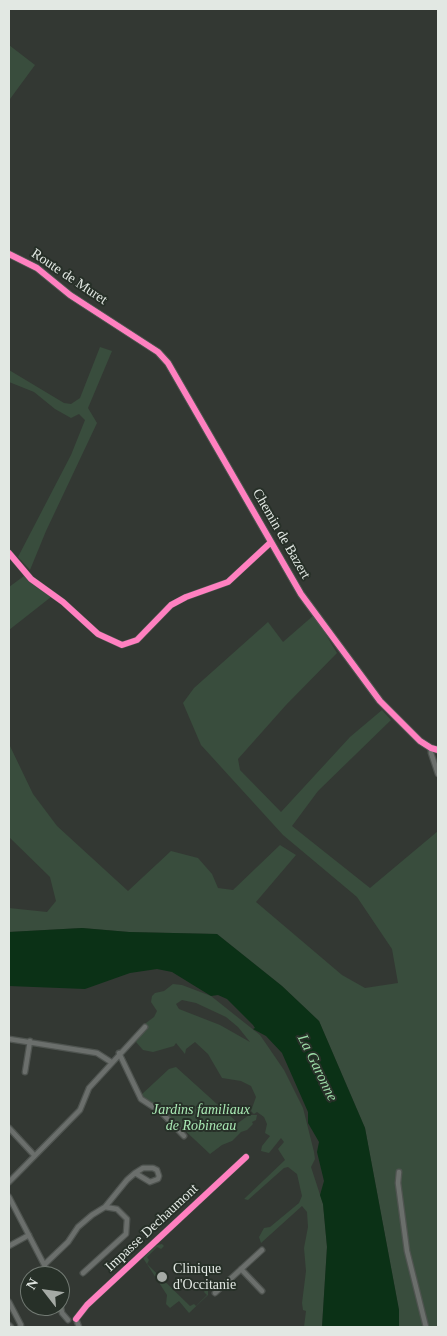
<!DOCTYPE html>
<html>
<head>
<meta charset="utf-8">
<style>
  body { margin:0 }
  #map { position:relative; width:447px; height:1336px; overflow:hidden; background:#333833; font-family:"Times New Roman",serif }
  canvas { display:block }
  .frame { position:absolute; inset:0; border:10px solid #e2e8e3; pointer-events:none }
  .north { position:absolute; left:20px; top:1266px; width:50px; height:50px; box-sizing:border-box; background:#273028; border:1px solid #727a73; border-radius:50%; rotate:300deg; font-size:14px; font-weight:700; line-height:20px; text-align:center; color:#e2e8e3 }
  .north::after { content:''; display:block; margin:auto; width:18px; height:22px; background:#a5aaa5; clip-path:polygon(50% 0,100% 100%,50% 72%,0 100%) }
</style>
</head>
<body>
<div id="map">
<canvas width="447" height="1336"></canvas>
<div class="frame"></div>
<div class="north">N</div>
</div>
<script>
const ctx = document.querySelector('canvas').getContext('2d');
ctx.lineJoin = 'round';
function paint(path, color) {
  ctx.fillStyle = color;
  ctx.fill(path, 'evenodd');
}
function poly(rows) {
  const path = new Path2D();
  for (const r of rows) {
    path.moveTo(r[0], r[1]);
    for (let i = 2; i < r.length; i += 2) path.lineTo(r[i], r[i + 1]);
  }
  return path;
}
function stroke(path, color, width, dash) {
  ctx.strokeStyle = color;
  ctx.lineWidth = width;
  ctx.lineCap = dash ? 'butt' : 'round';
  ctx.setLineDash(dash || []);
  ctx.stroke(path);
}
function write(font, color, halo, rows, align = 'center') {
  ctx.font = font + ' "Times New Roman",serif';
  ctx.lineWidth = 4;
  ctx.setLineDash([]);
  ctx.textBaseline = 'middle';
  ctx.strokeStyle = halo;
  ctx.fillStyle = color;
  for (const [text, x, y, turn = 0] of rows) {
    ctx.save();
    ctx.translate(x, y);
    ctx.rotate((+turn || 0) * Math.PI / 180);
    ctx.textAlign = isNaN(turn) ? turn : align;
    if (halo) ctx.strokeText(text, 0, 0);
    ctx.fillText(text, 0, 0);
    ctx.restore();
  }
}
paint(poly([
  [9,45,35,65,10,99,9,98],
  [100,347,112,351,88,408,97,423,46,531,30,570,18,557,71,455,85,420,79,414,71,418,55,409,34,392,9,382,9,370,64,403,71,404,80,398],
  [24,576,51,597,9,630,9,587],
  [314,615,337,653,286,705,238,759,240,770,281,812,350,737,382,710,391,720,318,791,292,826,370,888,438,831,438,1327,399,1327,399,1310,365,1128,319,1021,282,986,217,934,129,932,82,928,9,932,9,908,47,912,56,901,50,877,9,837,9,744,33,794,57,826,128,891,171,851,198,858,212,874,218,888,233,890,280,845,296,855,256,902,342,975,365,988,398,983,392,949,357,897,283,835,201,745,183,703,194,688,268,622,283,642],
  [173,984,182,985,211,996,260,1035,284,1070,303,1108,314,1152,315,1159,311,1167,323,1204,327,1247,322,1327,304,1327,306,1311,303,1310,302,1303,306,1271,304,1248,308,1227,307,1212,302,1206,261,1243,259,1237,264,1228,270,1227,299,1203,302,1196,297,1174,288,1167,284,1168,248,1200,244,1199,285,1160,278,1149,284,1142,281,1138,269,1153,261,1151,262,1146,270,1136,265,1133,267,1124,264,1117,257,1112,254,1114,251,1111,256,1097,251,1086,241,1081,222,1078,208,1054,195,1042,186,1049,185,1054,176,1043,174,1046,153,1052,143,1050,136,1042,146,1023,154,1017,157,1011,151,1002,152,996,155,993,164,991],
  [182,1000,196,1003,226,1017,238,1027,250,1042,220,1025,179,1009,176,1004],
  [176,1067,238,1123,249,1115,257,1115,256,1120,252,1122,253,1124,247,1130,241,1132,232,1141,222,1145,210,1154,163,1110,151,1104,141,1095,169,1069],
  [162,1244,164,1246,161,1249,157,1247,147,1257,149,1260,147,1264,190,1306,194,1304,196,1306,207,1295,204,1292,206,1289,194,1277,208,1291,208,1295,189,1313,179,1301,170,1308,166,1304,167,1295,143,1258,157,1245]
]), '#394d3d');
paint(poly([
  [82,928,129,932,217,934,282,986,319,1021,365,1128,399,1310,399,1327,322,1327,327,1247,323,1204,320,1195,324,1181,317,1152,319,1142,308,1123,308,1112,282,1053,266,1036,253,1029,255,1028,253,1025,227,999,218,995,211,996,172,972,157,969,130,973,85,989,9,986,9,932]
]), '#0b3116');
const minor = poly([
  [9,553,31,579,63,602,98,634,122,645,137,640,171,605,186,597,228,582,270,543],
  [431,748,431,753,438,774],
  [9,1039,97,1053,111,1062],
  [119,1053,141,1099,161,1112,184,1136],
  [25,1072,30,1041],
  [9,1128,34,1155],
  [399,1172,398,1183,407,1251,426,1327],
  [9,1182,80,1110,89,1088,145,1027],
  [9,1197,50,1276],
  [105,1207,127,1180,135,1173,143,1168,153,1168,157,1170,159,1176,158,1179,150,1182,135,1173],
  [9,1246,29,1235],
  [45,1264,68,1242,78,1227,92,1215,105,1207,117,1209,127,1219,126,1234,83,1273],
  [241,1269,262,1291],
  [215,1293,262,1250],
  [9,1302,21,1325,20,1327],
  [60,1303,62,1313,68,1320],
  [76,1319,87,1305,246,1157],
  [76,1319,79,1327],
  [9,1325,11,1327]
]);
const tertiary = poly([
  [9,254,37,268,70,295,158,352,168,363,301,594,380,701,420,741,431,748,438,750]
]);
stroke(minor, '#4f5450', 7);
stroke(tertiary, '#4f5450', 8);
stroke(minor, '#6b6f6c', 4.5);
stroke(tertiary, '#6b6f6c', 5.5);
stroke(poly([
  [9,254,37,268,70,295,158,352,168,363,301,594,380,701,420,741,431,748,438,750],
  [9,553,31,579,63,602,98,634,122,645,137,640,171,605,186,597,228,582,270,543],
  [76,1319,87,1305,246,1157]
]), '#ff80c0', 6);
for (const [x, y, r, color] of [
  [162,1277,6,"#a5aaa5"]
]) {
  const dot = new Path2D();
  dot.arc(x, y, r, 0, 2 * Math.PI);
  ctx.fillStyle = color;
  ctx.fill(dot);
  stroke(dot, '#273028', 2);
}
write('14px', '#e2e8e3', '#273028', [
  ["Route de Muret",69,277,34],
  ["Chemin de Bazert",281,534,60],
  ["Impasse Dechaumont",152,1228,-43]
]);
write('italic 14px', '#a9e9b4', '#273028', [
  ["Jardins familiaux",201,1110],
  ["de Robineau",201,1126]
]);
write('14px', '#e2e8e3', '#273028', [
  ["Clinique",173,1269],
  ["d'Occitanie",173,1285]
], 'left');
write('italic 15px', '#9cdca7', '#273028', [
  ["La Garonne",317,1068,64]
]);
</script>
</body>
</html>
